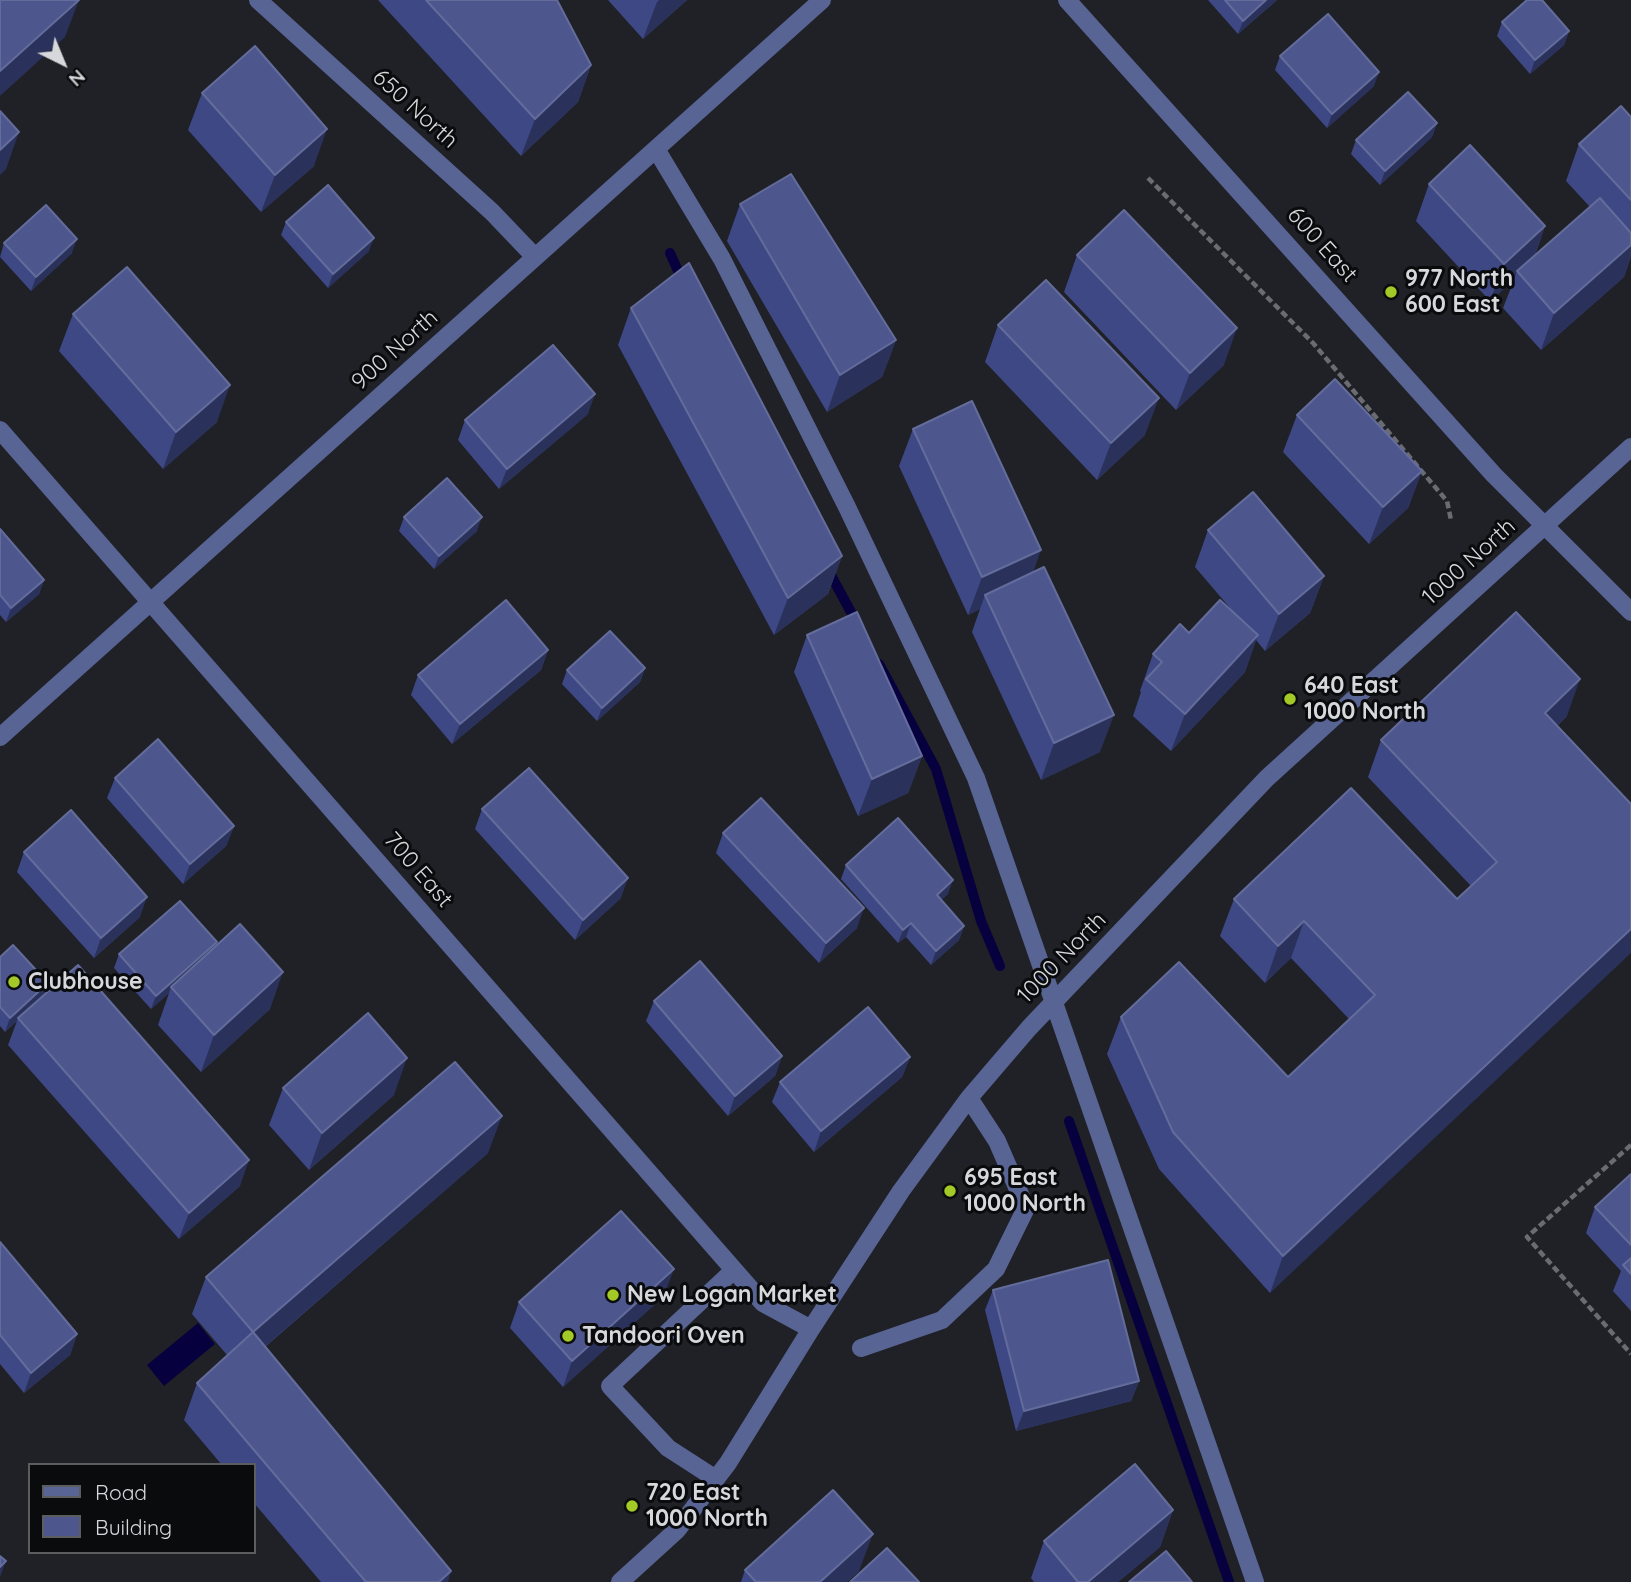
<!DOCTYPE html>
<html>
<head>
<meta charset="utf-8">
<style>
  body { margin:0 }
  #map { position:relative; width:1631px; height:1582px; overflow:hidden; background:#202126; font-family:Quicksand,sans-serif }
  canvas { display:block }
  .legend { position:absolute; left:28px; top:1463px; width:228px; height:91px; box-sizing:border-box; background:#0a0b0d; border:2px solid #5c5d5f; margin:0; padding:9px 12px; list-style:none; font-size:21px; color:#d7d8db }
  .legend li { display:flex; align-items:center; gap:14px; height:35px }
  .legend b { width:35px; border:2px solid #5c5d5f }
  .north { position:absolute; left:28px; top:28px; width:70px; height:70px; -webkit-text-stroke:5px #0a0b0d; paint-order:stroke; rotate:137deg; font-size:19px; font-weight:700; line-height:28px; text-align:center; color:#d7d8db }
  .north::after { content:''; display:block; margin:auto; width:24px; height:32px; background:#d7d8db; clip-path:polygon(50% 0,100% 100%,50% 72%,0 100%) }
</style>
</head>
<body>
<div id="map">
<canvas width="1631" height="1582"></canvas>
<ul class="legend">
<li><b style="height:9px;background:#586494"></b>Road</li>
<li><b style="height:19px;background:#4d578e"></b>Building</li>
</ul>
<div class="north">N</div>
</div>
<script>
const ctx = document.querySelector('canvas').getContext('2d');
ctx.lineJoin = 'round';
function paint(path, color) {
  ctx.fillStyle = color;
  ctx.fill(path, 'evenodd');
}
function poly(rows) {
  const path = new Path2D();
  for (const r of rows) {
    path.moveTo(r[0], r[1]);
    for (let i = 2; i < r.length; i += 2) path.lineTo(r[i], r[i + 1]);
  }
  return path;
}
function stroke(path, color, width, dash) {
  ctx.strokeStyle = color;
  ctx.lineWidth = width;
  ctx.lineCap = dash ? 'butt' : 'round';
  ctx.setLineDash(dash || []);
  ctx.stroke(path);
}
function write(font, color, halo, rows, align = 'center') {
  ctx.font = font + ' Quicksand,sans-serif';
  ctx.lineWidth = 6;
  ctx.setLineDash([]);
  ctx.textBaseline = 'middle';
  ctx.strokeStyle = halo;
  ctx.fillStyle = color;
  for (const [text, x, y, turn = 0] of rows) {
    ctx.save();
    ctx.translate(x, y);
    ctx.rotate((+turn || 0) * Math.PI / 180);
    ctx.textAlign = isNaN(turn) ? turn : align;
    if (halo) ctx.strokeText(text, 0, 0);
    ctx.fillText(text, 0, 0);
    ctx.restore();
  }
}
paint(poly([
  [198,1323,215,1344,164,1386,147,1365]
]), '#07003e');
stroke(poly([
  [670,253,683,282],
  [827,568,858,625],
  [879,664,936,769,981,921,1000,966],
  [1069,1121,1229,1582]
]), '#07003e', 10);
stroke(poly([
  [1148,178,1313,343,1447,501,1451,520],
  [1631,1145,1527,1237,1631,1354]
]), '#6b6c71', 4.5, [7, 3.5]);
stroke(poly([
  [258,0,492,212,535,257],
  [1067,0,1494,475,1631,612],
  [656,149,722,259,847,507,976,778,1255,1582],
  [0,430,763,1303,811,1329],
  [0,737,822,0],
  [861,1348,942,1320,996,1269,1026,1208,997,1141,969,1098],
  [716,1479,668,1448,610,1386,734,1270],
  [620,1582,677,1530,728,1463,811,1329,901,1191,969,1098,1029,1028,1267,778,1631,447]
]), '#586494', 18);
paint(poly([
  [378,0,557,0,591,65,578,102,521,156],
  [608,0,687,0,643,39],
  [1208,0,1277,0,1238,34],
  [1502,22,1569,31,1564,45,1530,74,1497,36],
  [1280,56,1374,86,1327,128,1275,70],
  [202,93,314,166,261,212,188,130],
  [1631,117,1631,256,1624,277,1541,350,1503,308,1514,280,1490,301,1416,221,1429,184,1545,226,1535,255,1590,207,1566,181,1579,144],
  [1437,123,1432,137,1380,185,1351,154,1356,140],
  [740,204,896,340,882,377,827,412,727,241],
  [286,222,369,251,328,288,281,235],
  [4,243,72,253,31,291,0,257],
  [1077,255,1224,365,1176,410,1064,292],
  [631,308,842,556,828,594,774,635,618,345],
  [73,314,217,422,163,469,59,351],
  [998,325,1145,435,1097,480,985,362],
  [588,414,499,489,458,440,465,420],
  [1297,415,1422,471,1408,508,1369,544,1283,452],
  [913,429,1033,572,1100,752,1041,780,972,632,980,609,968,615,899,466],
  [404,517,477,531,434,569,399,531],
  [0,529,44,580,39,594,6,622,0,615],
  [1208,530,1324,576,1310,613,1265,651,1256,640,1245,672,1171,751,1133,716,1141,692,1140,691,1153,654,1230,608,1195,567],
  [807,635,922,756,908,793,858,816,794,672],
  [548,650,541,670,452,744,411,695,418,675],
  [645,668,640,682,597,721,562,684,567,670],
  [1567,716,1557,726,1631,804,1270,1293,1159,1169,1107,1054,1121,1017,1288,1077,1349,1019,1291,958,1265,983,1220,936,1234,899,1457,899,1471,886,1368,777,1381,740],
  [115,778,234,826,226,846,183,884,107,798],
  [482,809,621,898,575,940,475,829],
  [723,833,857,928,819,963,716,853],
  [24,852,140,917,94,958,17,872],
  [846,865,948,894,941,900,964,926,959,940,931,965,906,937,898,943,841,879],
  [217,942,215,947,270,1009,201,1072,158,1025,169,993,151,1009,114,968,119,954],
  [0,957,48,983,43,996,240,1186,179,1239,8,1045,17,1021,5,1032,0,1026],
  [654,1001,782,1056,775,1076,728,1116,646,1021],
  [910,1057,902,1077,814,1152,772,1102,780,1082],
  [283,1088,394,1095,309,1170,269,1125],
  [488,1153,265,1347,448,1582,321,1582,254,1503,254,1465,222,1465,184,1420,197,1383,227,1355,192,1314,206,1277],
  [1631,1174,1631,1311,1613,1291,1621,1271,1586,1233,1595,1207],
  [0,1242,77,1334,70,1355,24,1393,0,1364],
  [993,1290,1139,1381,1131,1401,1016,1431,985,1310],
  [664,1296,563,1387,510,1328,519,1302],
  [1173,1510,1160,1547,1118,1582,1034,1582,1031,1578,1044,1541],
  [745,1570,859,1571,847,1582,741,1582]
]), '#3d4885');
paint(poly([
  [79,0,65,37,0,96,0,71],
  [659,0,687,0,643,39,657,2],
  [1266,0,1277,0,1238,34,1243,21],
  [1569,31,1564,45,1530,74,1535,60],
  [591,65,578,102,521,156,535,119],
  [1379,72,1374,86,1327,128,1332,114],
  [1437,123,1432,137,1380,185,1385,171],
  [327,129,314,166,261,212,275,175],
  [19,132,6,169,0,175,0,150],
  [1545,226,1532,263,1517,271,1514,280,1490,301,1504,264],
  [374,238,369,251,328,288,333,274],
  [77,239,72,253,31,291,36,277],
  [1631,245,1631,256,1624,277,1541,350,1554,313],
  [1237,328,1224,365,1176,410,1190,373],
  [896,340,882,377,827,412,840,375],
  [230,385,217,422,163,469,176,432],
  [595,394,588,414,499,489,507,469],
  [1159,398,1145,435,1097,480,1111,443],
  [1422,471,1408,508,1369,544,1383,507],
  [482,517,477,531,434,569,439,556],
  [1041,550,1028,587,985,595,980,609,968,615,982,577],
  [842,556,828,594,774,635,788,598],
  [1324,576,1310,613,1265,651,1279,614],
  [44,580,39,594,6,622,11,608],
  [1258,635,1245,672,1171,751,1185,714],
  [548,650,541,670,452,744,460,724],
  [645,668,640,682,597,721,602,708],
  [1580,679,1567,716,1531,751,1545,713],
  [1114,715,1100,752,1041,780,1054,743],
  [922,756,908,793,858,816,872,779],
  [234,826,226,846,183,884,190,864],
  [628,878,621,898,575,940,583,920],
  [953,880,948,894,932,909,937,895],
  [147,897,140,917,94,958,101,938],
  [864,908,857,928,819,963,826,943],
  [1304,921,1291,958,1265,983,1278,946],
  [911,923,906,937,898,943,903,930],
  [964,926,959,940,931,965,936,951],
  [1631,929,1631,953,1270,1293,1283,1256],
  [217,942,212,956,171,987,169,993,151,1009,156,996],
  [283,972,270,1009,201,1072,214,1035],
  [48,983,43,997,18,1018,17,1021,5,1032,10,1018],
  [782,1056,775,1076,728,1116,735,1096],
  [910,1057,902,1077,814,1152,821,1131],
  [407,1058,394,1095,309,1170,322,1133],
  [502,1116,488,1153,239,1369,253,1332],
  [249,1160,240,1186,179,1239,189,1213],
  [674,1269,664,1296,563,1387,572,1361],
  [77,1334,70,1355,24,1393,31,1373],
  [1139,1381,1131,1401,1016,1431,1024,1411],
  [1173,1510,1160,1547,1118,1582,1088,1582],
  [873,1534,859,1571,847,1582,820,1582],
  [6,1561,0,1577,0,1567],
  [451,1571,448,1582,439,1582]
]), '#2a325b');
const building = poly([
  [0,0,79,0,0,71,0,0],
  [426,0,557,0,591,65,535,119,426,0],
  [1225,0,1266,0,1243,21,1225,0],
  [1527,0,1542,0,1569,31,1535,60,1502,22,1527,0],
  [1328,14,1379,72,1332,114,1280,56,1328,14],
  [255,46,327,129,275,175,202,93,255,46],
  [1408,92,1437,123,1385,171,1356,140,1408,92],
  [1621,106,1631,117,1631,200,1579,144,1621,106],
  [0,111,19,132,0,150,0,111],
  [1470,145,1545,226,1504,264,1429,184,1470,145],
  [791,174,896,340,840,375,740,204,791,174],
  [328,185,374,238,333,274,286,222,328,185],
  [1600,198,1631,233,1631,245,1554,313,1517,271,1600,198],
  [46,205,77,239,36,277,4,243,46,205],
  [1124,210,1237,328,1190,373,1077,255,1124,210],
  [689,263,842,556,788,598,631,308,689,263],
  [127,267,230,385,176,432,73,314,127,267],
  [1046,280,1159,398,1111,443,998,325,1046,280],
  [553,345,595,394,507,469,465,420,553,345],
  [1335,379,1422,471,1383,507,1297,415,1335,379],
  [972,401,1041,550,982,577,913,429,972,401],
  [447,478,482,517,439,556,404,517,447,478],
  [1253,492,1324,576,1279,614,1208,530,1253,492],
  [0,529,44,580,11,608,0,595,0,529],
  [1044,567,1114,715,1054,743,985,595,1044,567],
  [506,600,548,650,460,724,418,675,506,600],
  [1220,600,1258,635,1185,714,1146,679,1162,662,1153,654,1180,624,1189,633,1220,600],
  [857,612,922,756,872,779,807,635,857,612],
  [1516,612,1580,679,1545,713,1631,804,1631,929,1283,1256,1173,1132,1121,1017,1179,962,1288,1077,1375,995,1304,921,1278,946,1234,899,1351,788,1457,899,1497,862,1381,740,1516,612],
  [610,631,645,668,602,708,567,670,610,631],
  [158,739,234,826,190,864,115,778,158,739],
  [529,768,628,878,583,920,482,809,529,768],
  [761,798,864,908,826,943,723,833,761,798],
  [71,810,147,897,101,938,24,852,71,810],
  [898,818,953,880,937,895,964,926,936,951,911,923,903,930,846,865,898,818],
  [180,901,217,942,156,996,119,954,180,901],
  [240,924,283,972,214,1035,171,987,240,924],
  [13,945,48,983,10,1018,0,1007,0,957,13,945],
  [700,961,782,1056,735,1096,654,1001,700,961],
  [78,965,249,1160,189,1213,18,1018,78,965],
  [868,1007,910,1057,821,1131,780,1082,868,1007],
  [368,1013,407,1058,322,1133,283,1088,368,1013],
  [455,1062,502,1116,253,1332,206,1277,455,1062],
  [1631,1174,1631,1245,1595,1207,1631,1174],
  [621,1211,674,1269,572,1361,519,1302,621,1211],
  [0,1242,77,1334,31,1373,0,1335,0,1242],
  [1631,1258,1631,1274,1623,1265,1631,1258],
  [1108,1260,1139,1381,1024,1411,993,1290,1108,1260],
  [253,1332,451,1571,439,1582,366,1582,197,1383,253,1332],
  [1135,1464,1173,1510,1088,1582,1078,1582,1044,1541,1135,1464],
  [833,1490,873,1534,820,1582,756,1582,745,1570,833,1490],
  [887,1548,919,1582,850,1582,887,1548],
  [1166,1551,1192,1582,1129,1582,1166,1551],
  [0,1556,6,1561,0,1567,0,1556]
]);
paint(building, '#4d578e');
stroke(building, '#636c9a', 2);
for (const [x, y, r, color] of [
  [1391,292,7,"#a3c926"],
  [1290,699,7,"#a3c926"],
  [14,982,7,"#a3c926"],
  [950,1191,7,"#a3c926"],
  [613,1295,7,"#a3c926"],
  [568,1336,7,"#a3c926"],
  [632,1506,7,"#a3c926"]
]) {
  const dot = new Path2D();
  dot.arc(x, y, r, 0, 2 * Math.PI);
  ctx.fillStyle = color;
  ctx.fill(dot);
  stroke(dot, '#0a0b0d', 2.5);
}
write('23px', '#d7d8db', '#0a0b0d', [
  ["650 North",415,109,42],
  ["600 East",1322,245,48],
  ["900 North",395,350,-42],
  ["1000 North",1469,562,-42],
  ["700 East",418,870,49],
  ["1000 North",1062,958,-46]
]);
write('bold 23px', '#d7d8db', '#0a0b0d', [
  ["977 North",1405,279],
  ["600 East",1405,305],
  ["640 East",1304,686],
  ["1000 North",1304,712],
  ["Clubhouse",28,982],
  ["695 East",964,1178],
  ["1000 North",964,1204],
  ["New Logan Market",627,1295],
  ["Tandoori Oven",582,1336],
  ["720 East",646,1493],
  ["1000 North",646,1519]
], 'left');
</script>
</body>
</html>
